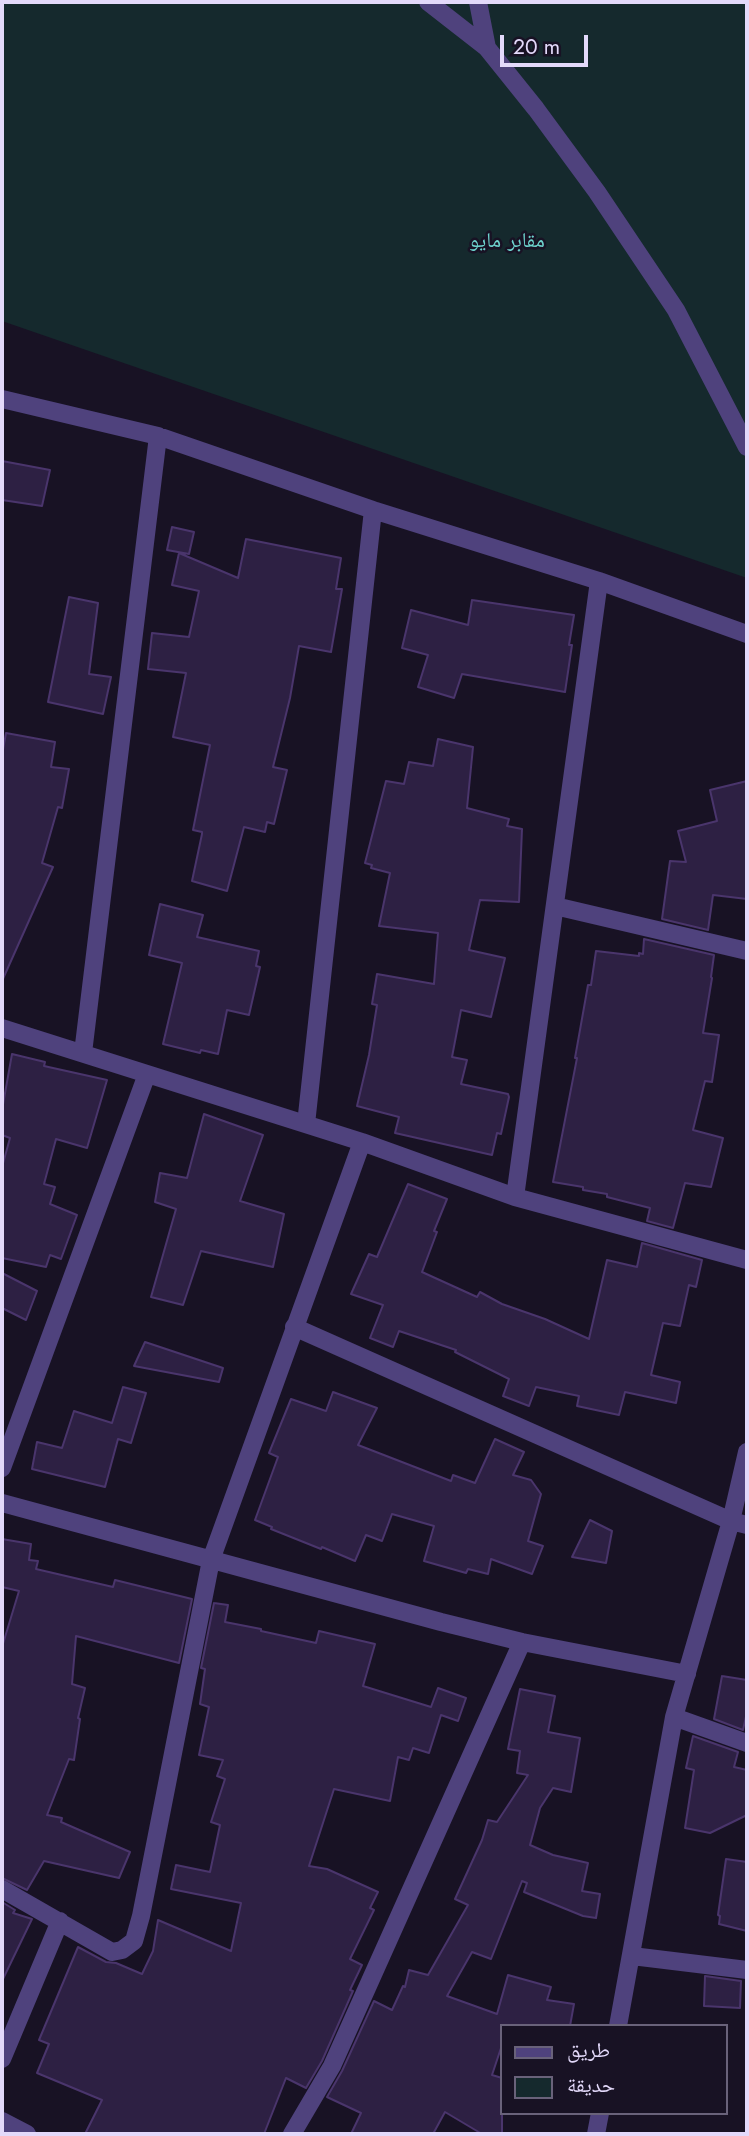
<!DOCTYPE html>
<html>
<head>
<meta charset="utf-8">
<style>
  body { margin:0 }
  #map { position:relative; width:749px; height:2136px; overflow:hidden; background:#181224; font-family:Jost,"Noto Naskh Arabic",sans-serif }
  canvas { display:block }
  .frame { position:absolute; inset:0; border:4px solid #e3d9fa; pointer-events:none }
  .legend { position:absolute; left:500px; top:2024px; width:228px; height:91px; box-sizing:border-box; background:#181224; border:2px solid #69627a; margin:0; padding:9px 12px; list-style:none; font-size:21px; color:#e3d9fa }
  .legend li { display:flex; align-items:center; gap:14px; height:35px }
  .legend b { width:35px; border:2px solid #69627a }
  .scale { position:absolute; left:500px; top:35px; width:88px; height:32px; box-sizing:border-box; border:4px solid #e3d9fa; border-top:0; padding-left:9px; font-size:21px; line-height:24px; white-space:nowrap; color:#e3d9fa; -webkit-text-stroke:5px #181224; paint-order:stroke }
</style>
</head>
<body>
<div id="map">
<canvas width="749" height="2136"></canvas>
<div class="frame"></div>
<ul class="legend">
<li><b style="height:9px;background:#4f427d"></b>طريق</li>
<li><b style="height:19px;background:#15292d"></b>حديقة</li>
</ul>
<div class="scale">20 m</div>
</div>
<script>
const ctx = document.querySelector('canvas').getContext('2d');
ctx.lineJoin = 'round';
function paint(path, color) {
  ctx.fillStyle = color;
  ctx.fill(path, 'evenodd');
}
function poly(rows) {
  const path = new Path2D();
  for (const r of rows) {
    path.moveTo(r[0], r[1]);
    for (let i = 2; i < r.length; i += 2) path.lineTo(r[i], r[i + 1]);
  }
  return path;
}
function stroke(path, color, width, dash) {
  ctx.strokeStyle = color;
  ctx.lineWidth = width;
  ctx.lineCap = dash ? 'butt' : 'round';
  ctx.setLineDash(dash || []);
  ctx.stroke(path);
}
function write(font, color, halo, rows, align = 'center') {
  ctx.font = font + ' Jost,"Noto Naskh Arabic",sans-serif';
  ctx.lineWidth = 5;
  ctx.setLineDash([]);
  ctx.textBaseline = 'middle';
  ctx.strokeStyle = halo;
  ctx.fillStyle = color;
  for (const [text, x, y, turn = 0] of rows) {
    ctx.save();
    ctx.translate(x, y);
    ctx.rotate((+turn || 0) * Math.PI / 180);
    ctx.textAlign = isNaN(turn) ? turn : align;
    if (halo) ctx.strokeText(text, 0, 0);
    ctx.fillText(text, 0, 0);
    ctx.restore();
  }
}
paint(poly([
  [2,2,747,2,747,578,2,321]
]), '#15292d');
const building = poly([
  [2,461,50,470,42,506,2,500,2,461],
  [172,527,194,532,189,554,167,550,172,527],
  [246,539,341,558,336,589,342,589,331,652,299,646,290,698,273,767,287,770,274,824,267,822,265,832,244,827,227,891,192,881,202,834,202,832,193,830,210,745,173,737,186,673,148,669,152,633,189,637,199,591,172,585,179,553,238,578,246,539],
  [69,597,98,603,89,674,111,677,103,714,48,702,69,597],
  [472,600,574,615,569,645,572,645,565,692,462,674,454,698,418,687,428,655,402,648,411,610,468,625,472,600],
  [6,733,55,742,51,767,69,769,62,808,58,807,42,863,53,867,2,981,2,755,6,733],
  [438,739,473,747,467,808,509,819,507,826,522,829,519,902,480,900,469,950,505,958,491,1017,461,1010,452,1057,467,1060,461,1084,508,1094,509,1097,501,1134,497,1133,492,1155,395,1133,399,1117,357,1106,369,1055,377,1005,372,1004,377,974,434,984,438,933,379,926,390,873,371,868,372,865,365,863,386,781,404,784,409,762,433,766,438,739],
  [747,781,747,899,713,895,708,930,662,919,670,861,686,862,678,831,717,821,710,790,747,781],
  [160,904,203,915,197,937,259,951,256,966,260,967,249,1015,227,1010,218,1054,201,1050,200,1053,163,1044,182,963,149,955,160,904],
  [644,939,714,955,711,977,712,978,703,1033,719,1035,712,1082,705,1081,693,1130,723,1138,711,1187,685,1183,673,1228,647,1221,650,1208,607,1197,607,1194,583,1190,583,1187,553,1182,577,1058,575,1058,588,985,591,985,596,951,639,956,639,953,643,954,644,939],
  [12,1054,45,1062,44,1066,107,1080,87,1148,56,1139,44,1184,55,1187,50,1204,77,1215,61,1259,50,1255,46,1267,2,1258,2,1167,10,1138,2,1135,2,1110,12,1054],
  [204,1114,263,1135,240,1201,284,1214,273,1267,201,1251,183,1305,151,1297,176,1209,155,1202,160,1173,187,1178,204,1114],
  [408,1184,447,1199,434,1231,437,1232,422,1272,477,1297,480,1292,502,1304,545,1319,589,1339,607,1260,637,1267,642,1243,702,1260,696,1287,689,1285,680,1326,663,1323,651,1375,680,1382,676,1403,625,1392,619,1415,577,1406,579,1396,536,1387,529,1406,503,1396,509,1379,455,1352,456,1350,399,1331,393,1347,370,1338,383,1305,351,1294,369,1254,377,1257,408,1184],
  [2,1273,37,1291,26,1320,2,1308,2,1273],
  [145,1342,223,1368,219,1382,134,1366,145,1342],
  [123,1387,146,1393,131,1443,118,1439,105,1487,32,1469,37,1442,62,1448,74,1411,112,1423,123,1387],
  [333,1392,377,1408,358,1445,451,1481,453,1475,475,1483,495,1439,524,1452,513,1475,531,1480,541,1494,528,1541,543,1546,532,1574,491,1559,488,1574,468,1569,466,1573,424,1561,434,1526,392,1514,382,1541,366,1535,355,1561,322,1547,321,1549,271,1529,272,1527,255,1520,278,1457,269,1453,291,1399,326,1411,333,1392],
  [590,1520,612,1531,606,1563,572,1557,590,1520],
  [2,1539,31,1544,29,1560,38,1561,36,1569,113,1587,115,1580,192,1599,179,1663,76,1636,72,1684,85,1688,78,1718,80,1719,74,1760,69,1759,47,1815,62,1818,61,1822,130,1852,119,1878,44,1861,27,1890,2,1878,2,1647,19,1591,2,1587,2,1539],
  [214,1603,228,1605,225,1622,261,1629,261,1631,316,1643,319,1631,375,1644,363,1686,431,1707,438,1688,466,1698,458,1721,441,1715,429,1753,413,1748,409,1760,398,1757,390,1801,334,1789,309,1866,327,1869,378,1892,370,1908,374,1910,350,1959,362,1965,350,1990,353,1991,322,2061,306,2088,286,2078,264,2134,85,2134,102,2100,37,2073,49,2044,39,2040,78,1947,106,1962,116,1963,142,1974,153,1951,158,1920,231,1951,241,1903,171,1889,176,1865,210,1872,220,1825,211,1822,225,1779,217,1776,223,1760,199,1755,209,1707,200,1704,205,1669,201,1668,214,1603],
  [722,1676,747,1680,747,1712,743,1730,714,1719,722,1676],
  [520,1689,555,1696,548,1732,580,1738,571,1792,553,1788,540,1808,530,1845,553,1855,588,1863,582,1891,600,1894,596,1918,583,1916,524,1892,527,1883,522,1881,491,1959,472,1952,447,1996,497,2014,508,1975,551,1987,547,2000,574,2004,570,2026,502,2026,502,2045,492,2075,502,2078,502,2134,482,2134,445,2112,433,2134,351,2134,361,2113,327,2097,342,2071,374,2001,392,2010,403,1986,405,1987,409,1970,428,1975,468,1905,455,1899,482,1840,488,1820,497,1822,528,1775,517,1773,520,1751,508,1749,520,1689],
  [693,1736,738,1752,734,1767,747,1770,747,1815,710,1833,685,1828,694,1770,686,1768,693,1736],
  [726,1859,747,1862,747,1931,719,1924,720,1916,718,1915,726,1859],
  [2,1902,15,1910,13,1913,32,1919,2,1981,2,1902],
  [705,1976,741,1981,740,2008,704,2006,705,1976]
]);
paint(building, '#2d2043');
stroke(building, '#4a356c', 2);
stroke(poly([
  [428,2,487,48],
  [478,2,487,48,536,109,597,192,676,310,747,447],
  [2,399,158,436,373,510,599,581,747,634],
  [555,906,747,951],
  [2,1028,362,1142,515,1197,747,1260],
  [83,1053,158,436],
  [306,1124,373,510],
  [515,1197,599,581],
  [294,1327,731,1521,747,1525],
  [2,1468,147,1074],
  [2,1503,441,1622,522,1642,687,1674],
  [674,1717,747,1743],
  [2,1889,112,1952,122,1950,134,1941,141,1916,211,1560,362,1142],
  [632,1956,747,1970],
  [618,2026,674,1717,731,1521,747,1452],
  [2,2059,60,1921],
  [2,2121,27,2134],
  [292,2134,332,2066,522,1642],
  [596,2134,600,2113]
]), '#4f427d', 18);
write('21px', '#6dd2cc', '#181224', [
  ["مقابر مايو",507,242]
]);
</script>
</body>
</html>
